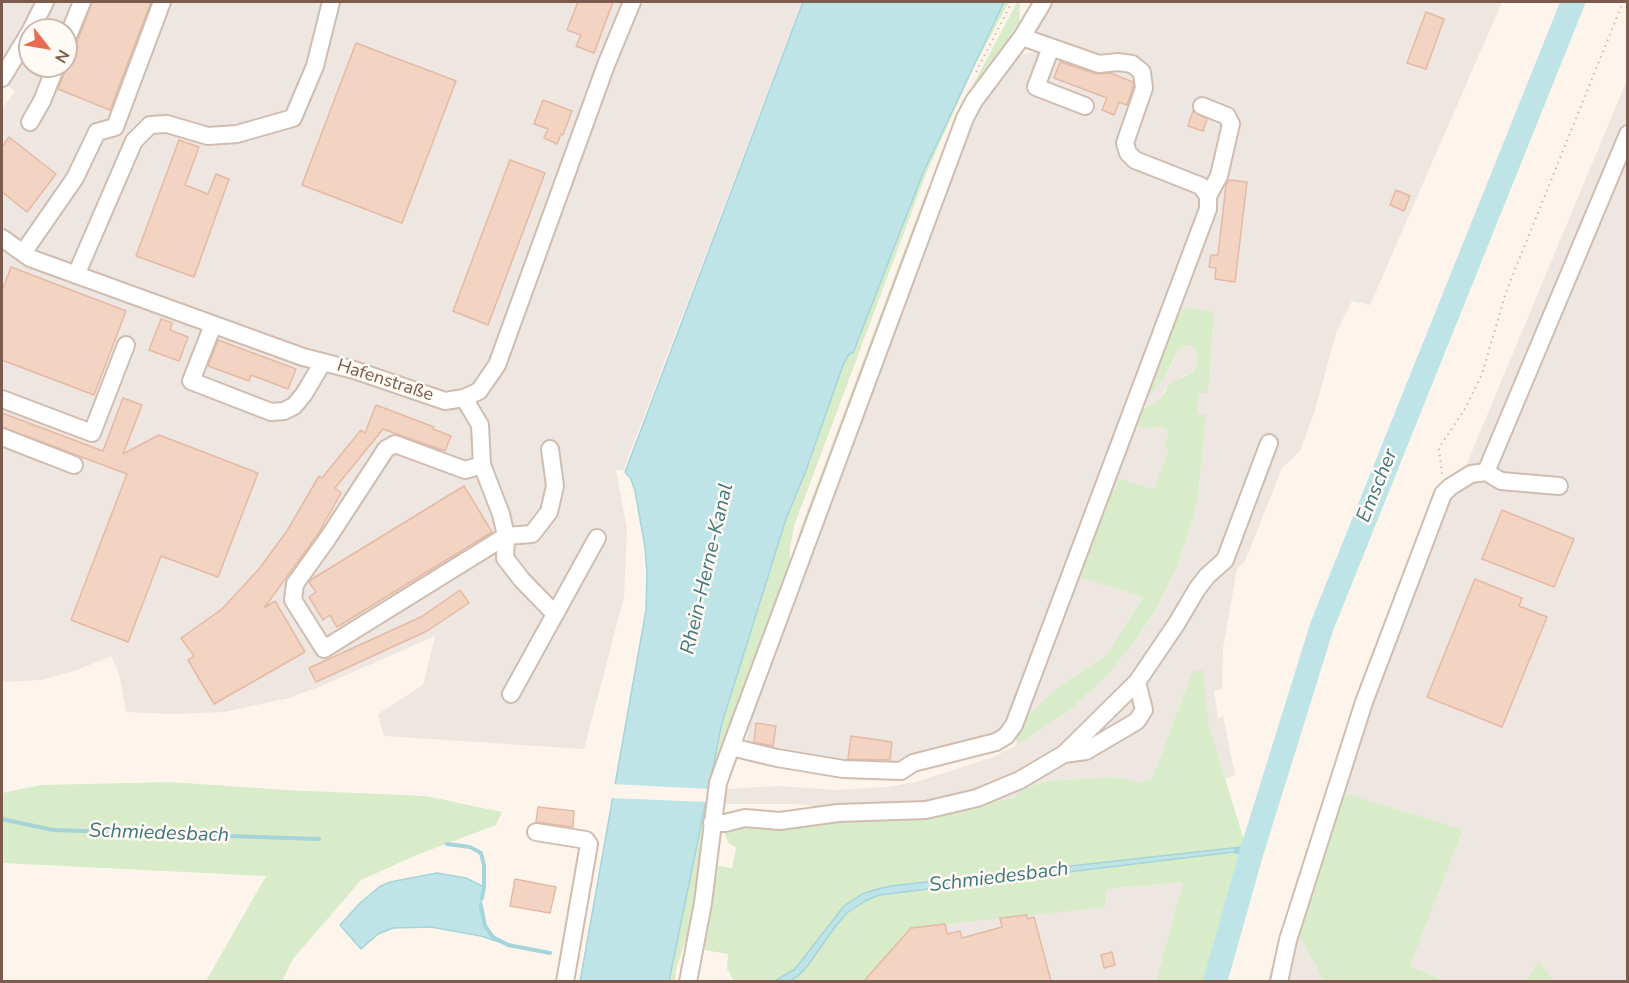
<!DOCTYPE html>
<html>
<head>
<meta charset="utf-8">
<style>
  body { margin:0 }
  #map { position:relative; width:1629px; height:983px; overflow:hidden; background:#fdf5ec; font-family:"Nunito Sans",sans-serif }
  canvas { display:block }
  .frame { position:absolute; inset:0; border:3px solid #7a5b4d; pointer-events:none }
  .north { position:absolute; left:18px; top:18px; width:60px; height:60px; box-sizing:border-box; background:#fffaf3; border:2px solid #cabab1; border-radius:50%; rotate:121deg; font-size:16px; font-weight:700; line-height:24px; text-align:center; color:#7a5b4d }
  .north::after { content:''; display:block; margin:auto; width:21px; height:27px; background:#e76b51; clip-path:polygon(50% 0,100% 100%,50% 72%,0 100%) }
</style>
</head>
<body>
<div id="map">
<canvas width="1629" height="983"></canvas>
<div class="frame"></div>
<div class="north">N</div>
</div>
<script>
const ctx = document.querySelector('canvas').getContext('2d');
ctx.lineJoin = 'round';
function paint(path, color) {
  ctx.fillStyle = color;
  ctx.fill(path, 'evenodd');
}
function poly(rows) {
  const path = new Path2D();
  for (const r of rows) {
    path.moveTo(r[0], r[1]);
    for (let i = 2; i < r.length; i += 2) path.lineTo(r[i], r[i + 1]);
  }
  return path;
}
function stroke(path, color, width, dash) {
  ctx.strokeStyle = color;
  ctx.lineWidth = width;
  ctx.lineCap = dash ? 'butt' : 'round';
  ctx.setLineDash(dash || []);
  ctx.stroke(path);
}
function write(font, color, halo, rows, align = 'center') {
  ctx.font = font + ' "Nunito Sans",sans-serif';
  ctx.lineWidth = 5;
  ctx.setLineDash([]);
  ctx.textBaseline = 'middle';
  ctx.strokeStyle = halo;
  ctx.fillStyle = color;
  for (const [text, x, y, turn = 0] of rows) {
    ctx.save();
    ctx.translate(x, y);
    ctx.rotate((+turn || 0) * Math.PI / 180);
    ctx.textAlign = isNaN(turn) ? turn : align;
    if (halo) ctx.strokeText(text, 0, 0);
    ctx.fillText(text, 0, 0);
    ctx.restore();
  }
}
paint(poly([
  [2,2,802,2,623,471,616,469,627,529,624,597,584,749,384,736,378,714,423,685,435,636,319,687,289,698,224,712,174,714,126,712,119,673,111,656,77,670,41,680,2,682,2,109,15,91,2,81],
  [30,30,66,30,66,66,30,66],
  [1048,2,1502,2,1370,305,1352,301,1336,333,1315,410,1300,451,1282,468,1245,561,1237,569,1223,648,1222,689,1214,691,1218,719,1223,716,1235,775,1223,779,1209,727,1202,670,1182,700,1152,779,1138,782,1129,779,1107,777,1046,781,1023,789,1013,798,927,813,775,816,823,807,793,804,725,804,725,789,780,786,835,790,887,787,916,782,993,757,1017,745,1069,711,1087,694,1135,641,1156,609,1178,565,1193,518,1198,498,1206,416,1197,414,1199,392,1208,393,1214,313,1182,311,1175,317,1154,391,1170,368,1179,349,1187,345,1194,347,1198,356,1197,365,1191,374,1184,376,1165,390,1160,399,1139,410,1158,426,1166,429,1168,436,1170,448,1154,489,1119,480,1115,490,1112,489,1080,577,1143,597,1109,652,1102,658,1058,687,1022,722,914,769,744,757,748,731,745,729,977,104,1020,55,1033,52,1039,37,1035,29],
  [1627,80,1627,981,1554,981,1539,961,1526,982,1445,981,1410,966,1463,830,1297,931,1324,981,1267,982,1286,919,1437,491,1458,485],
  [1183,882,1156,981,864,982,911,928,1106,906,1105,896,1108,889]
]), '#ede6e1');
paint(poly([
  [1004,2,1009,2,974,67,926,174,794,526,790,549,790,574,743,701,689,930,676,970,675,981,669,982,722,723,786,519,805,473,843,365,849,354,853,353,923,173],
  [1017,2,1020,2,1020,6,1019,24,1016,26,990,71,798,549,800,530,917,216,966,98],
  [1186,307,1214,313,1208,393,1199,393,1197,414,1206,415,1198,498,1193,518,1178,565,1156,609,1135,641,1106,676,1069,711,1017,745,1015,733,1021,722,1058,687,1102,658,1109,652,1143,597,1079,577,1111,489,1115,490,1119,479,1154,489,1169,449,1164,446,1168,436,1166,429,1158,426,1153,428,1139,427,1136,422,1139,411,1160,399,1172,382,1191,374,1197,365,1198,356,1194,347,1187,345,1179,349,1164,378,1154,391,1150,394,1146,393,1175,317],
  [1203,670,1209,727,1244,840,1242,847,890,886,874,890,862,894,844,906,795,969,775,981,734,981,727,969,728,954,704,950,718,866,732,868,736,848,728,842,725,835,726,830,735,824,928,813,1013,798,1023,789,1046,781,1107,777,1129,779,1138,782,1152,779,1193,671],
  [171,782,286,790,426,796,502,812,496,825,419,854,361,880,293,959,282,981,206,981,266,876,2,863,2,793,41,785],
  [1341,792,1463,830,1410,966,1445,981,1324,981,1297,931],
  [1233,852,1239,854,1203,981,1156,981,1183,882,1108,889,1105,896,1106,907,911,928,864,981,790,982,808,966,835,927,847,913,865,901,879,895],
  [1539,961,1554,981,1526,981]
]), '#d9ecc9');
const water = poly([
  [803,2,1004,2,923,173,853,353,849,354,843,365,805,473,786,519,722,723,669,981,580,982,646,610,647,574,645,547,635,491,631,479,625,472,803,2],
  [1242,847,1239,854,1233,852,879,895,865,901,847,913,835,927,808,965,798,976,790,981,775,981,795,969,844,906,862,894,874,890,890,886,1242,847],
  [437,873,466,878,484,887,480,909,485,926,493,937,508,945,481,936,431,927,393,928,378,934,361,949,340,925,360,903,379,887,390,882,437,873]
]);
paint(water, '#bfe4e8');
stroke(water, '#a5d4da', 1.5);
paint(poly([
  [611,784,710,789,708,802,609,798]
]), '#fdf5ec');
stroke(poly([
  [2,819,53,830,319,839],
  [447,844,470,847,481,853,484,865,484,887,482,898],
  [1236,850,1251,854],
  [481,905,485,926,493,937,508,945,550,953]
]), '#a5d4da', 4);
stroke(poly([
  [1215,982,1251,854,1322,626,1573,2]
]), '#bfe4e8', 24);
const building = poly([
  [92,2,151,2,110,110,58,89,66,69,66,56,68,51,76,45,92,2],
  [578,2,613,2,594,53,576,46,581,35,567,30,578,2],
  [1426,12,1444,19,1426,69,1407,63,1426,12],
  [356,43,456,81,402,223,302,185,356,43],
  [1060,62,1096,74,1110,73,1133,82,1133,87,1127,105,1119,102,1114,115,1102,110,1107,98,1054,78,1060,62],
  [543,100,572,111,563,135,561,134,557,144,544,138,548,129,534,124,543,100],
  [1193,111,1207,119,1203,131,1188,126,1193,111],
  [9,137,56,174,27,212,2,192,2,147,9,137],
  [179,140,199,147,185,185,208,194,216,174,229,179,194,277,136,256,179,140],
  [510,160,545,173,488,325,453,311,510,160],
  [1229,180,1247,182,1235,282,1215,279,1216,268,1209,267,1211,255,1218,255,1226,185,1229,180],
  [1396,190,1410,196,1404,211,1390,205,1396,190],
  [11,267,126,311,94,395,2,360,2,291,11,267],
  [161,319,172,323,170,330,188,337,179,361,149,350,161,319],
  [218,340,296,369,288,389,251,375,249,381,208,366,218,340],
  [123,398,142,405,123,454,159,435,258,473,218,577,161,556,128,642,71,620,127,474,2,427,2,413,103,451,123,398],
  [376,405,434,427,433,429,451,436,445,451,383,429,335,488,341,493,318,534,264,608,275,601,305,652,214,704,188,660,194,656,181,638,222,609,259,569,287,531,319,476,322,478,361,430,365,433,376,405],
  [464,486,492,532,337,627,330,615,323,620,309,597,316,592,309,582,312,579,464,486],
  [1502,510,1574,539,1554,587,1482,559,1502,510],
  [1475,579,1522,598,1519,606,1547,617,1502,727,1427,697,1475,579],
  [460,590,469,603,427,631,316,682,309,668,421,617,460,590],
  [756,723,776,726,773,746,754,742,756,723],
  [851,736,892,742,890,760,848,759,851,736],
  [538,807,574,811,573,827,536,822,538,807],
  [515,879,556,887,550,913,510,906,515,879],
  [1027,915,1027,919,1034,917,1051,981,864,981,911,928,945,924,947,934,960,931,962,938,1002,927,1000,918,1027,915],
  [1112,952,1115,965,1104,968,1101,955,1112,952]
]);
paint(building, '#f3d4c3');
stroke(building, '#e6b9a3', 1.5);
const minor = poly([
  [31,30,45,2],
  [66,41,82,2],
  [1051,47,1036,87,1085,106],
  [2,78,30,32],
  [1202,106,1227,116,1231,124,1219,176,1208,196],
  [30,122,42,101,56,66],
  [2,238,30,258,303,357,354,370,445,401,464,398,479,391,497,365,606,65,632,2],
  [23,253,75,178,97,132,115,127,162,2],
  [76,275,134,141,150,125,167,124,208,136,237,134,293,118,315,66,331,2],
  [213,325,191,381,271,412,284,411,294,406,304,394,323,362],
  [464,398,480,425,482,465,501,514,506,536,505,558,522,580,555,614],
  [2,399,92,433,126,345],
  [2,437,74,465],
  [482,465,465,470,395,444,386,449,328,538,295,584,293,600,324,649,506,536,532,534,549,512,555,486,550,449],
  [1486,472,1501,481,1559,486],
  [511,694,597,538],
  [731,747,777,758,843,769,901,771,913,763,996,742,1006,736,1014,725,1208,209,1208,196,1201,186,1135,160,1128,153,1125,143,1144,88,1142,72,1132,64,1118,62,1099,64,1022,37],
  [1064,754,1086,751,1137,721,1144,710,1137,682],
  [712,823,725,823,745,818,780,821,838,813,926,810,977,798,1020,780,1064,754,1137,682,1177,623,1197,589,1207,576,1225,560,1269,443],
  [536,832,586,840,589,844,565,982],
  [688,982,703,903,718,783,731,747,965,118,974,101,1022,37,1043,2],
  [1279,982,1288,940,1364,702,1443,494,1450,487,1471,474,1486,472,1628,134]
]);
stroke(minor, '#d1bdb0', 20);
stroke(poly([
  [976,72,1012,2],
  [1442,474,1439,448,1466,407,1482,374,1506,292,1623,2]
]), '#d9b6a5', 2, [1.5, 4.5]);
stroke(minor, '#fff', 16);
write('18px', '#7a5b4d', '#fffaf3', [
  ["Hafenstraße",385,381,18]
]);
write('italic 20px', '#40777e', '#fffaf3', [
  ["Emscher",1378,486,-68],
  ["Rhein-Herne-Kanal",708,569,-77],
  ["Schmiedesbach",159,834,2],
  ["Schmiedesbach",999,878,-7]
]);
</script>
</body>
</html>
